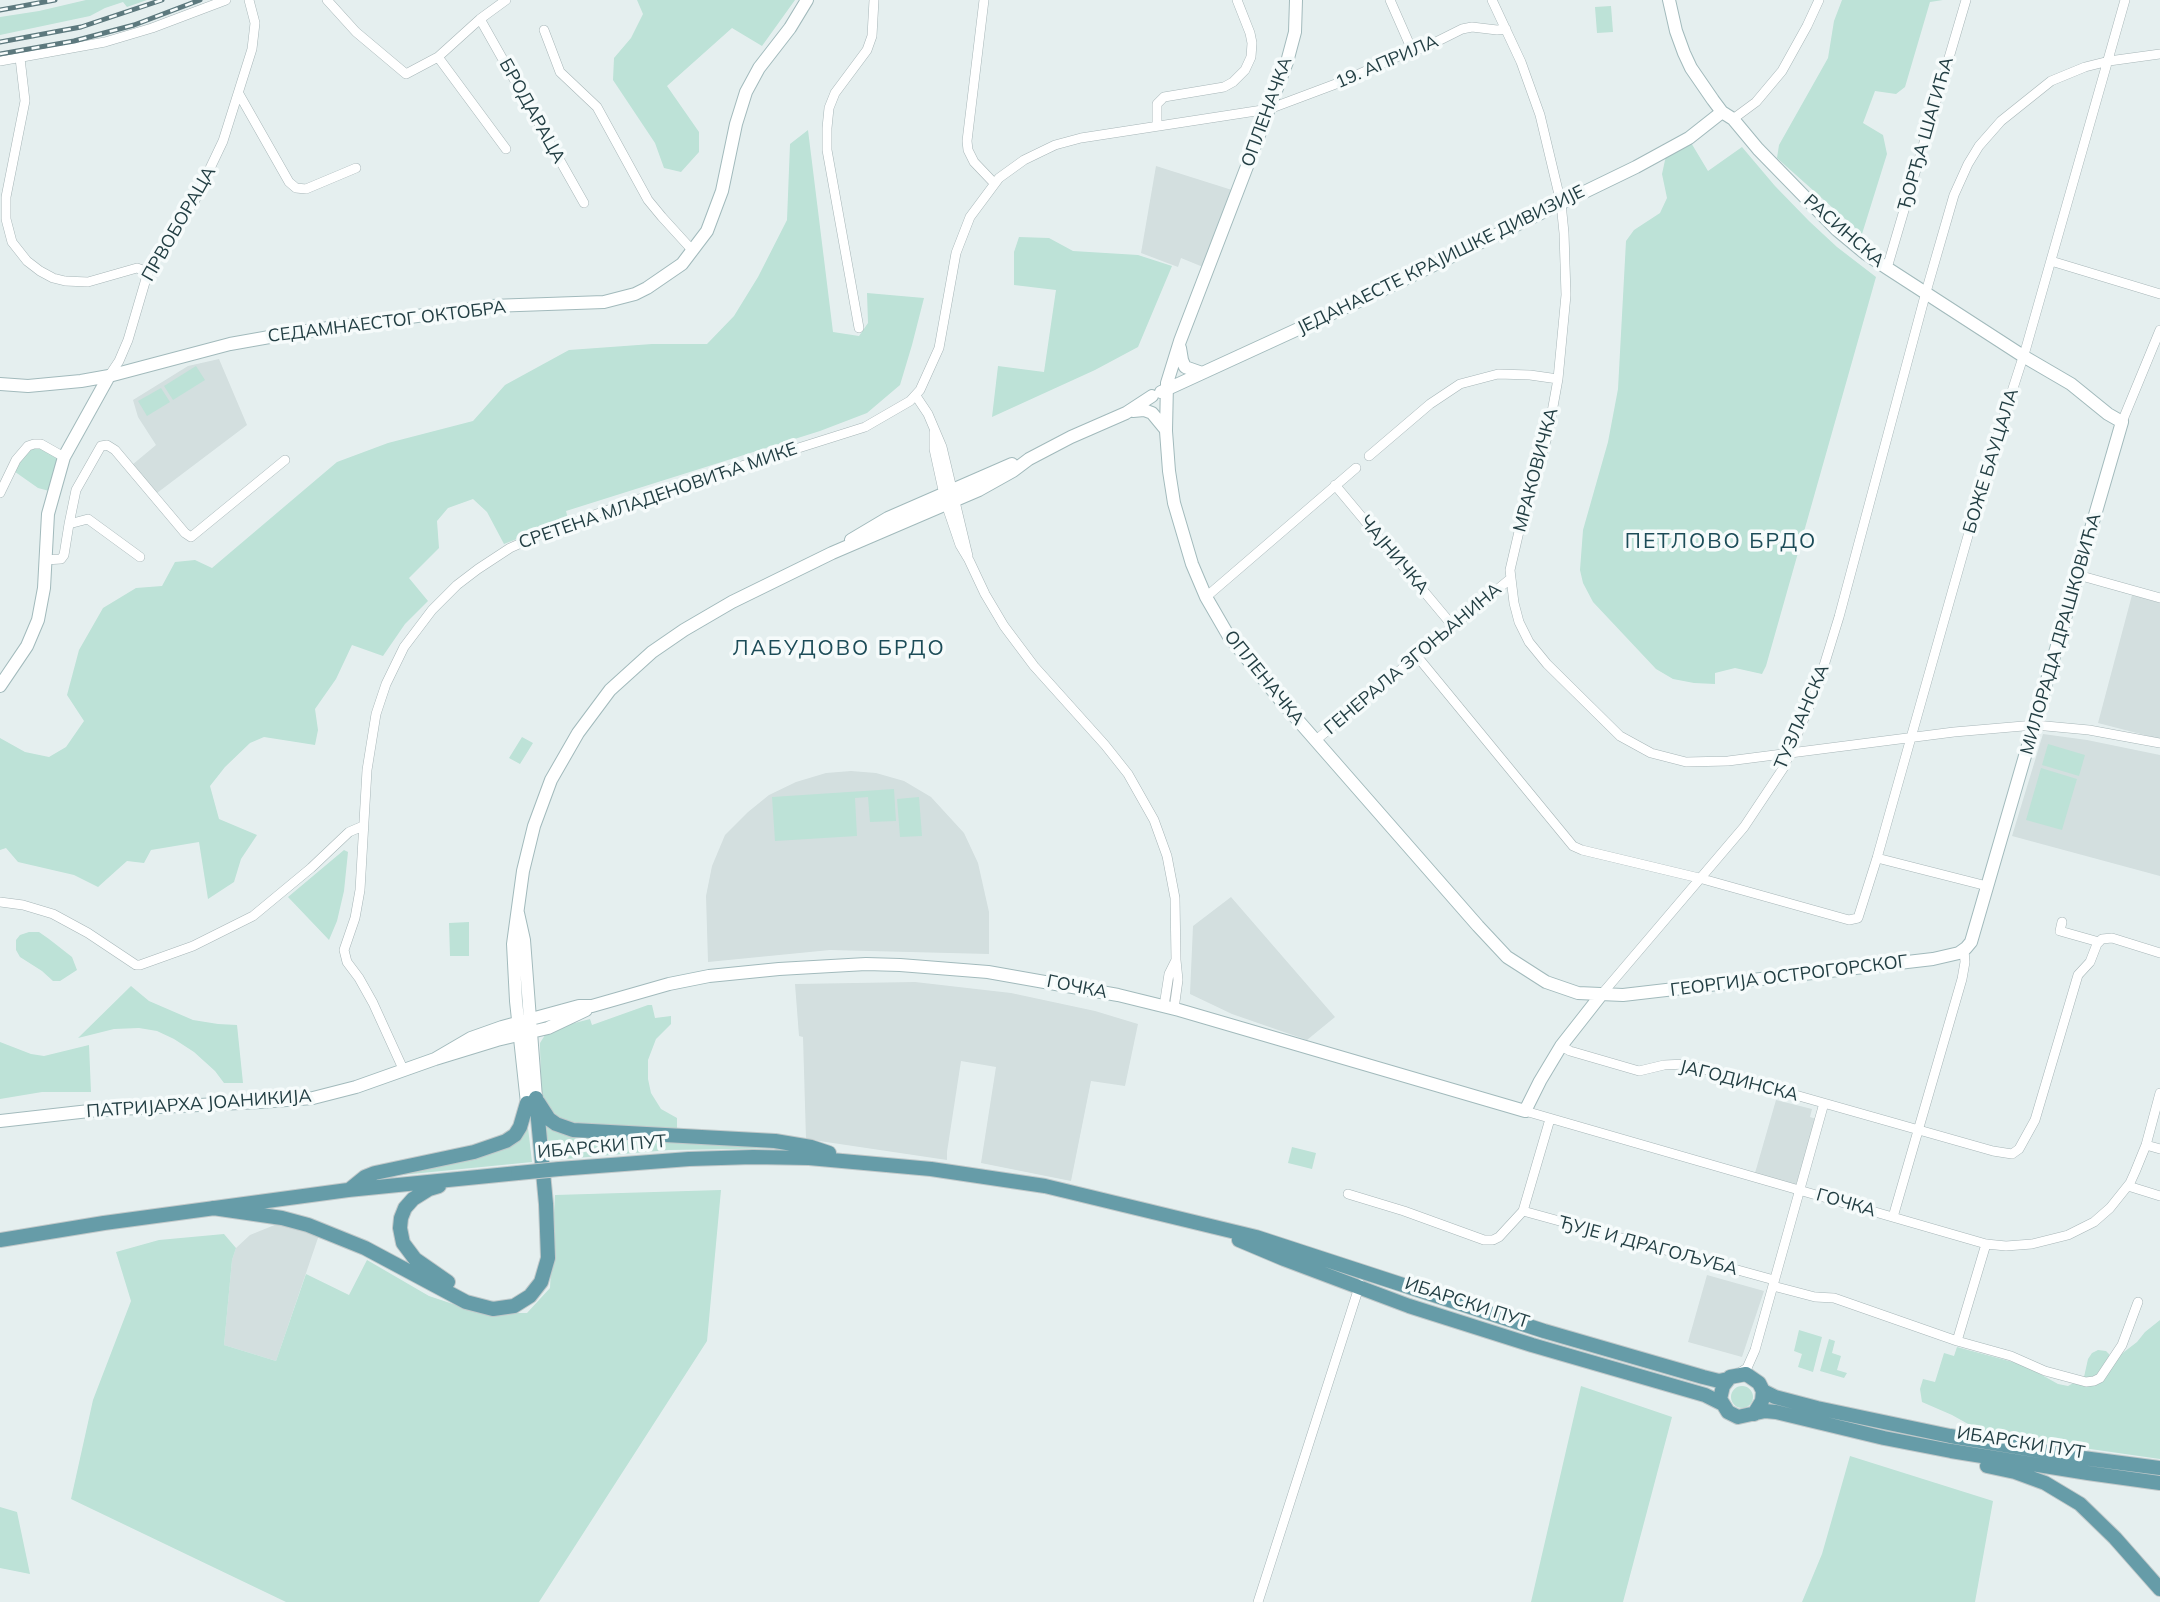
<!DOCTYPE html>
<html>
<head>
<meta charset="utf-8">
<style>
  body { margin:0 }
  canvas { display:block; background:#e5efef }
</style>
</head>
<body>
<canvas width="2160" height="1602"></canvas>
<script>
const ctx = document.querySelector('canvas').getContext('2d');
ctx.lineJoin = 'round';
function paint(path, color) {
  ctx.fillStyle = color;
  ctx.fill(path, 'evenodd');
}
function poly(rows) {
  const path = new Path2D();
  for (const r of rows) {
    if (r.length === 3) {
      path.moveTo(r[0] + r[2], r[1]);
      path.arc(r[0], r[1], r[2], 0, 2 * Math.PI);
      continue;
    }
    path.moveTo(r[0], r[1]);
    for (let i = 2; i < r.length; i += 2) path.lineTo(r[i], r[i + 1]);
  }
  return path;
}
function stroke(path, color, width, dash) {
  ctx.strokeStyle = color;
  ctx.lineWidth = width;
  ctx.lineCap = dash ? 'butt' : 'round';
  ctx.setLineDash(dash || []);
  ctx.stroke(path);
}
function write(font, color, halo, rows, align = 'center') {
  ctx.font = font + ' Mulish,sans-serif';
  ctx.lineWidth = 7;
  ctx.setLineDash([]);
  ctx.textBaseline = 'middle';
  ctx.strokeStyle = halo;
  ctx.fillStyle = color;
  for (const [text, x, y, turn = 0] of rows) {
    ctx.save();
    ctx.translate(x, y);
    ctx.rotate((+turn || 0) * Math.PI / 180);
    ctx.textAlign = isNaN(turn) ? turn : align;
    if (halo) ctx.strokeText(text, 0, 0);
    ctx.fillText(text, 0, 0);
    ctx.restore();
  }
}
paint(poly([
  [1156,166,1232,190,1203,267,1181,258,1178,267,1141,253],
  [219,359,247,425,157,493,132,465,156,445,138,417,133,400,188,366],
  [2132,595,2160,603,2160,739,2098,723],
  [2043,734,2087,740,2160,755,2160,876,2012,836],
  [851,771,876,773,904,781,931,797,964,833,978,863,989,912,989,954,830,950,708,962,706,896,712,866,725,835,748,812,769,795,796,782,826,773],
  [1231,897,1335,1017,1307,1040,1232,1014,1190,994,1193,926],
  [915,982,1011,993,1095,1011,1138,1024,1125,1086,1091,1081,1071,1181,981,1163,996,1067,961,1061,947,1152,947,1160,806,1139,803,1037,799,1036,795,984],
  [1776,1100,1812,1109,1810,1117,1816,1119,1796,1185,1755,1173],
  [277,1224,319,1235,276,1361,224,1345,232,1260,236,1248,250,1235],
  [1707,1275,1764,1291,1742,1357,1688,1342]
]), '#d3dfdf');
paint(poly([
  [86,0,147,0,127,7,123,2,105,8,90,16,0,35,0,17,39,11],
  [637,0,795,0,762,46,732,28,667,86,699,132,699,152,681,172,664,168,655,143,613,80,614,58,631,38,643,14],
  [1842,0,1943,0,1930,2,1905,87,1896,94,1875,91,1863,123,1883,135,1887,154,1862,234,1777,158,1779,145,1828,58,1834,21],
  [1611,6,1613,32,1597,33,1595,7],
  [808,130,833,332,859,336,868,323,867,293,924,298,912,345,900,385,867,413,820,431,566,511,568,519,504,544,487,512,473,499,448,508,437,521,439,548,409,578,428,601,405,624,383,656,352,645,336,679,315,709,318,730,315,745,264,737,250,743,225,767,210,786,219,819,257,835,241,859,234,882,208,899,199,842,151,850,144,863,127,861,98,887,74,875,18,862,6,848,0,850,0,738,25,752,49,757,66,747,84,721,67,695,79,650,103,608,136,588,162,586,175,562,195,560,212,568,337,462,388,443,473,421,505,385,569,350,652,344,707,344,734,316,758,277,787,220,790,144],
  [1690,141,1708,171,1742,147,1775,186,1809,221,1837,247,1876,277,1766,666,1762,674,1735,668,1715,673,1715,684,1694,683,1673,679,1656,669,1593,602,1583,583,1580,570,1583,530,1608,442,1618,389,1626,241,1634,230,1660,213,1667,198,1662,174,1667,151],
  [1019,237,1049,238,1073,251,1138,255,1172,266,1138,347,1095,370,992,417,998,366,1044,372,1056,290,1014,285,1014,252],
  [196,366,205,380,173,400,164,386],
  [161,388,170,402,147,416,138,401],
  [31,445,64,457,53,492,38,488,11,469],
  [522,737,533,743,520,764,509,758],
  [2048,744,2085,755,2079,776,2042,765],
  [2041,768,2077,779,2062,830,2026,820],
  [894,789,896,821,870,822,868,797,855,798,857,836,775,841,772,797],
  [919,797,922,836,900,837,897,799],
  [344,850,348,852,344,891,337,921,329,940,288,897],
  [469,922,469,956,450,956,449,923],
  [29,932,39,932,49,939,72,957,77,970,60,981,53,981,42,971,20,957,16,950,16,940,20,935],
  [131,986,149,1001,193,1020,218,1024,237,1025,243,1083,224,1083,215,1071,194,1052,174,1039,157,1031,139,1028,114,1029,78,1038],
  [648,1005,652,1005,655,1018,671,1016,671,1024,656,1039,648,1060,648,1079,651,1093,661,1109,677,1118,677,1132,567,1126,542,1105,540,1048,540,1043,545,1035,571,1024,590,1019,592,1025],
  [0,1042,31,1054,44,1056,89,1045,91,1092,42,1092,0,1099],
  [539,1112,552,1124,796,1148,669,1150,542,1161],
  [527,1119,532,1162,391,1176,475,1155],
  [1292,1147,1316,1153,1312,1169,1288,1163],
  [721,1190,707,1341,539,1602,286,1602,71,1499,93,1400,131,1301,116,1252,159,1240,224,1234,236,1248,232,1260,224,1345,276,1361,306,1274,349,1295,367,1260,429,1296,480,1313,527,1313,550,1288,555,1195],
  [2160,1320,2160,1459,1986,1434,1952,1415,1922,1402,1920,1389,1923,1379,1935,1382,1944,1353,1954,1356,1957,1347,2024,1365,2058,1384,2068,1386,2084,1377,2088,1359,2092,1353,2098,1350,2106,1351,2109,1354,2111,1362,2137,1342,2145,1332],
  [1799,1330,1822,1337,1813,1372,1798,1367,1802,1354,1794,1351],
  [1829,1339,1835,1341,1832,1353,1841,1356,1837,1370,1847,1373,1844,1378,1820,1371],
  [1742,1397,11],
  [1581,1386,1672,1417,1623,1602,1531,1602],
  [1850,1456,1993,1501,1975,1602,1802,1602,1822,1554],
  [0,1507,17,1512,30,1574,0,1568]
]), '#bde2d7');
const street = poly([
  [327,0,356,32,406,74,438,57,480,19,506,0],
  [984,0,967,141,968,150,974,162,994,183],
  [1390,0,1412,50],
  [1492,0,1521,62,1540,115,1561,203,1564,233,1566,295,1558,379,1548,434,1521,523,1510,570,1514,603,1519,622,1529,642,1547,664,1620,736,1651,753,1686,762,1728,761,1954,732,2035,725,2089,730,2160,743],
  [480,19,584,203],
  [544,30,560,72,597,107,648,200,662,217,693,251],
  [438,57,506,149],
  [20,58,25,101,6,197,6,219,12,242,27,261,40,271,53,278,65,281,88,282,137,268,148,272],
  [0,61,105,42,152,28,226,0],
  [239,94,289,182,296,188,306,189,356,168],
  [1733,119,1756,102,1782,71,1807,26,1819,0],
  [1157,125,1157,104,1164,97,1224,87,1233,82,1245,70,1251,57,1252,43,1250,33,1237,0],
  [2051,261,2160,294],
  [1887,268,1966,0],
  [859,328,827,150,827,128,829,108,835,93,867,50,872,36,874,0],
  [109,376,119,361,128,340,148,272,194,202,223,141,252,49,255,23,249,0],
  [916,396,928,414,942,447,968,556],
  [2122,422,2160,330],
  [934,432,934,449,946,504,960,545,969,560,985,594,1004,626,1034,666,1105,745,1128,774,1154,820,1167,856,1175,898,1176,960,1178,980,1174,1009],
  [1369,456,1430,404,1460,384,1498,374,1530,375,1558,379],
  [1335,485,1452,625],
  [0,493,16,460,28,446,34,444,41,444,64,457],
  [69,524,76,490,101,446,107,445,115,450,185,533,191,537,285,460],
  [45,560,61,559,64,555,69,524,88,519,140,557],
  [2078,575,2160,598],
  [1206,597,1356,468],
  [1416,655,1573,846,1582,850,1699,878,1849,920,1858,918,1877,858,1986,472,2026,348,2125,0],
  [1316,740,1510,579],
  [1877,858,1987,886],
  [0,902,23,905,53,914,88,933,136,965,140,965,193,946,253,916,311,868,349,832,363,826],
  [2062,922,2060,931,2099,942],
  [1601,995,1744,827,1784,767,1790,752,1818,685,1839,617,1926,292,1954,195,1968,164,1979,146,2001,121,2051,81,2085,67,2109,61,2160,54],
  [1164,1006,1169,974,1176,960],
  [1561,1046,1570,1051,1639,1071,1664,1065,1686,1064,1993,1151,2012,1154,2019,1149,2035,1120,2078,975,2090,962,2097,944,2102,939,2112,938,2160,953],
  [404,1071,373,1003,359,978,347,962,344,950,355,918,360,890,367,770,376,714,386,684,404,647,432,610,457,585,478,569,510,548,546,532,659,492,865,427,910,401,920,390,939,348,956,253,970,217,999,178,1024,160,1055,145,1081,138,1269,109,1341,82,1408,52,1426,47,1462,29,1472,27,1497,30,1506,29],
  [1525,1111,1986,1244,2006,1246,2032,1244,2068,1235,2094,1222,2110,1208,2130,1183,2135,1172,2146,1145,2160,1093],
  [2146,1145,2160,1149],
  [2128,1186,2160,1196],
  [1348,1194,1404,1211,1484,1240,1493,1240,1499,1237,1523,1211,1550,1119],
  [1523,1211,1774,1280],
  [1893,1217,1962,979,1965,962,1964,950],
  [1773,1286,1815,1297,1834,1298,1957,1341,2011,1356,2045,1371,2086,1382,2094,1381,2100,1378,2122,1345,2138,1302],
  [1957,1341,1986,1244],
  [1739,1373,1747,1368,1755,1350,1824,1103],
  [1258,1602,1360,1284]
]);
const secondary = poly([
  [1296,0,1295,32,1287,62,1180,341,1167,383,1166,431,1169,471,1174,503,1192,564,1206,597,1228,635,1282,702,1478,926,1507,957,1546,982,1578,993,1623,995,1933,959,1959,953,1966,948,1971,942,2122,422,2108,414,2071,384,2023,356,1887,268,1866,254,1837,230,1758,149,1733,119,1722,112,1713,100,1691,68,1684,53,1676,31,1669,0],
  [1180,348,1182,360,1185,367,1202,373],
  [0,384,28,386,81,381,109,376,230,344,292,333,491,306,604,302,635,294,647,288,682,264,707,231,722,191,736,124,746,92,759,68,790,28,807,0],
  [1161,392,1370,296,1636,167,1689,138,1722,112],
  [1133,411,1144,410,1152,413,1166,430],
  [851,540,888,518,1012,464],
  [0,686,27,646,38,620,44,588,48,514,64,457,109,376],
  [518,913,524,940,536,1098],
  [435,1059,471,1038,502,1027,579,1006,592,1006,669,984,709,976,779,969,866,964,900,965,988,972,1118,995,1179,1010,1525,1111,1540,1081,1561,1046,1601,995],
  [527,1103,516,1001,513,944,523,871,534,826,551,780,578,733,610,690,652,652,684,630,732,602,832,553,979,490,1013,471,1029,459,1071,437,1126,413,1152,396],
  [0,1121,98,1110,260,1102,313,1098,356,1087,435,1059,497,1040,548,1028,586,1010]
]);
const primary = poly([
  [538,1102,549,1119,556,1124,573,1130,775,1141,811,1147,829,1153],
  [559,1169,689,1159,753,1157,809,1158,931,1169,1045,1186,1256,1237,1544,1331,1703,1377,1719,1381,1728,1379],
  [439,1186,429,1189,413,1199,405,1208,401,1218,400,1228,403,1243,415,1259,448,1282],
  [349,1190,365,1177,375,1173,474,1152,506,1141,515,1135,520,1127,527,1103],
  [213,1208,282,1218,308,1225,365,1248,466,1302,493,1309,514,1306,530,1296,541,1282,548,1258,546,1204,536,1098],
  [0,1240,104,1223,348,1190,518,1173],
  [1239,1240,1284,1259,1409,1306,1532,1345,1705,1395,1721,1403],
  [1763,1391,1775,1397,1817,1408,1950,1436,2083,1458,2160,1468],
  [1754,1414,1762,1401,1763,1391,1759,1383,1746,1374,1730,1377,1723,1386,1720,1399,1728,1412,1738,1417,1765,1411,1776,1412,1884,1438,1951,1451,2088,1473,2160,1483],
  [1987,1466,2015,1472,2045,1483,2080,1504,2115,1538,2160,1589]
]);
stroke(street, '#a7b6b8', 10);
stroke(secondary, '#a2babc', 14);
stroke(primary, '#c1c9ca', 16);
stroke(street, '#fff', 9);
stroke(secondary, '#fff', 12);
stroke(primary, '#669ca8', 14);
const rail = poly([
  [0,10,55,0],
  [0,42,81,27,162,0],
  [0,54,74,41,134,25,200,0]
]);
stroke(rail, '#5d797e', 5);
stroke(rail, '#f6fbfb', 2.5, [8]);
const primaryBridge = poly([
  [518,1173,559,1169]
]);
stroke(primaryBridge, '#c1c9ca', 16, []);
stroke(primaryBridge, '#669ca8', 14);
write('18px', '#223e43', '#f6fbfb', [
  ["19. АПРИЛА",1387,62,-23],
  ["БРОДАРАЦА",532,111,61],
  ["ОПЛЕНАЧКА",1267,112,-70],
  ["ЂОРЂА ШАГИЋА",1926,134,-74],
  ["ПРВОБОРАЦА",179,224,-60],
  ["РАСИНСКА",1844,231,41],
  ["ЈЕДАНАЕСТЕ КРАЈИШКЕ ДИВИЗИЈЕ",1441,260,-26],
  ["СЕДАМНАЕСТОГ ОКТОБРА",387,322,-7],
  ["БОЖЕ БАУЦАЛА",1991,461,-73],
  ["МРАКОВИЧКА",1536,470,-75],
  ["СРЕТЕНА МЛАДЕНОВИЋА МИКЕ",658,496,-19],
  ["ЧАЈНИЧКА",1394,555,50],
  ["МИЛОРАДА ДРАШКОВИЋА",2061,634,-74],
  ["ГЕНЕРАЛА ЗГОЊАНИНА",1413,659,-40],
  ["ОПЛЕНАЧКА",1264,678,51],
  ["ТУЗЛАНСКА",1802,717,-67],
  ["ГЕОРГИЈА ОСТРОГОРСКОГ",1789,976,-7],
  ["ГОЧКА",1077,987,11],
  ["ЈАГОДИНСКА",1739,1081,14],
  ["ПАТРИЈАРХА ЈОАНИКИЈА",199,1104,-4],
  ["ИБАРСКИ ПУТ",602,1147,-5],
  ["ГОЧКА",1846,1203,16],
  ["ЂУЈЕ И ДРАГОЉУБА",1648,1246,15],
  ["ИБАРСКИ ПУТ",1467,1303,18],
  ["ИБАРСКИ ПУТ",2021,1443,9]
]);
ctx.letterSpacing = '2px';
write('21px', '#1c4c58', '#f6fbfb', [
  ["ПЕТЛОВО БРДО",1721,542],
  ["ЛАБУДОВО БРДО",839,649]
]);
ctx.letterSpacing = '0px';
</script>
</body>
</html>
